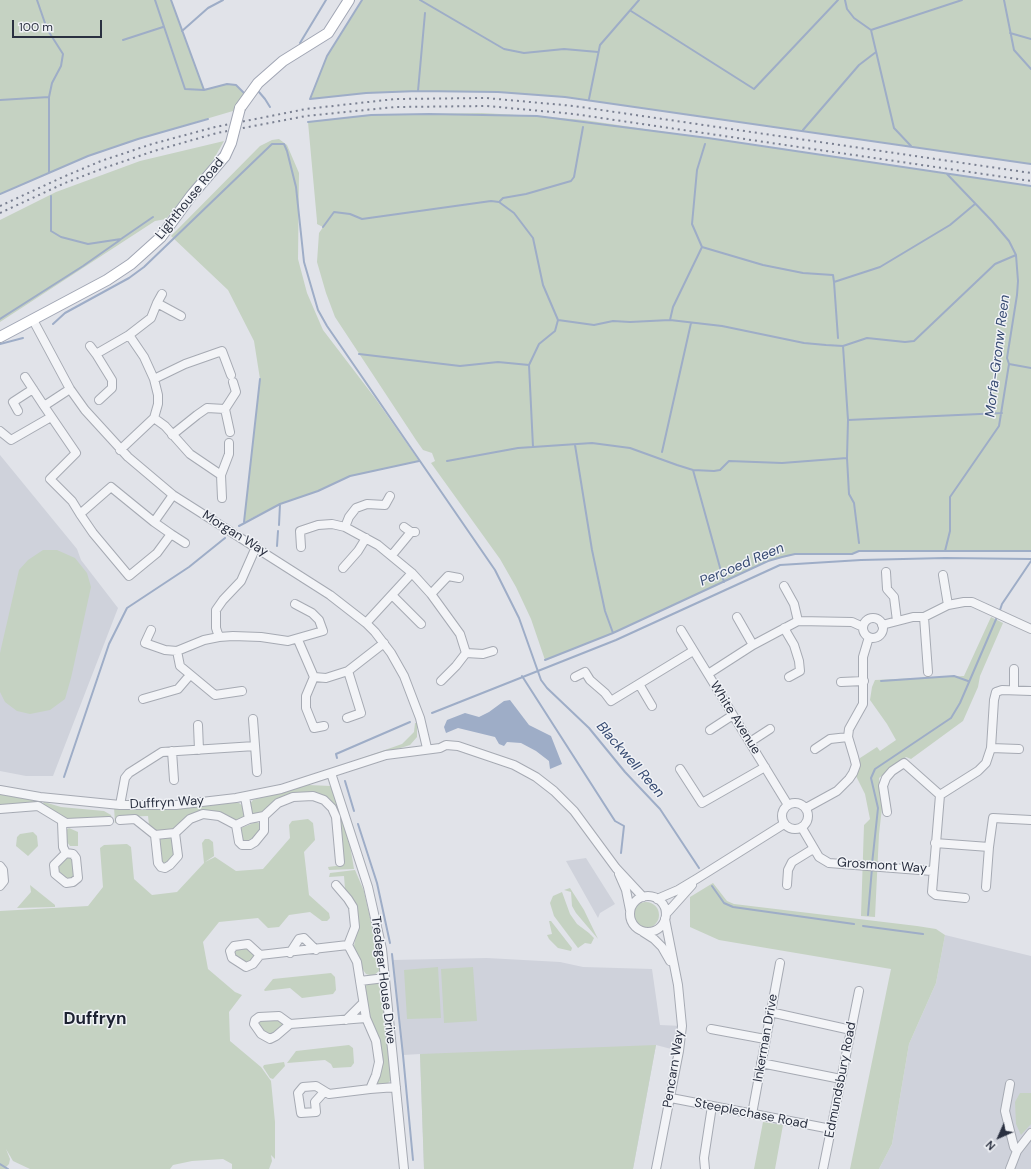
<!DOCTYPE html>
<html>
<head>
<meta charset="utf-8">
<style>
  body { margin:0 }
  #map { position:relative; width:1031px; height:1169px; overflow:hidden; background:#e1e3e9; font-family:"DM Sans",sans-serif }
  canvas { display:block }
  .north { position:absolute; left:979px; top:1117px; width:40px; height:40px; -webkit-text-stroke:3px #f0f2f6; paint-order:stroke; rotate:225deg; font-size:11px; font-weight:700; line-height:16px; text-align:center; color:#2a3040 }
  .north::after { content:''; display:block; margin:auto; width:14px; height:18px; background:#2a3040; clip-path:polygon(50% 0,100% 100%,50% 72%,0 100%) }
  .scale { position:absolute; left:12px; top:20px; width:90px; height:18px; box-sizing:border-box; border:2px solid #2a3040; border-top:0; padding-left:5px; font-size:12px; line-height:14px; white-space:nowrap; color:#2a3040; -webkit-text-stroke:3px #f0f2f6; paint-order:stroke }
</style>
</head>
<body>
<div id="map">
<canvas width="1031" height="1169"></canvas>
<div class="north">N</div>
<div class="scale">100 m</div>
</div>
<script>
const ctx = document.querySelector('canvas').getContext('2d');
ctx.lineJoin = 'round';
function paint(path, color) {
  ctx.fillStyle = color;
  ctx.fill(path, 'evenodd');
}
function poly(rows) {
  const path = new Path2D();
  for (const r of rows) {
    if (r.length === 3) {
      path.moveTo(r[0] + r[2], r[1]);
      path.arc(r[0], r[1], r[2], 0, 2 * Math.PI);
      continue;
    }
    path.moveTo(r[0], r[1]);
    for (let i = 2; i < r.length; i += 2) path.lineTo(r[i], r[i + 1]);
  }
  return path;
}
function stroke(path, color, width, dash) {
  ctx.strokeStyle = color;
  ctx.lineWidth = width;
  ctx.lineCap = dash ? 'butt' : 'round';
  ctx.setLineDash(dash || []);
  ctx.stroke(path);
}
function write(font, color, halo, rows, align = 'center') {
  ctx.font = font + ' "DM Sans",sans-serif';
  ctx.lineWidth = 3;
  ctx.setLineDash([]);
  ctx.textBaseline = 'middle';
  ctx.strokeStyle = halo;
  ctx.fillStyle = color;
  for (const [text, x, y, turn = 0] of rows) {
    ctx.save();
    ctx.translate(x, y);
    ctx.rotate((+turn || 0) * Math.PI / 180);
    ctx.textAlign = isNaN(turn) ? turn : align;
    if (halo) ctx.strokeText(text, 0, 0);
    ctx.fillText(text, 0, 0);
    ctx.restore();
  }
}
paint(poly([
  [0,455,77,549,81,560,118,608,53,776,26,776,0,771],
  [586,858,615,904,600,913,598,918,566,861],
  [945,935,1031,956,1031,1169,879,1169,892,1144,909,1044,936,983],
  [487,958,560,962,583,967,652,969,660,1025,682,1026,679,1051,656,1045,633,1169,424,1169,420,1054,403,1055,393,960]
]), '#cfd2db');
paint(poly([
  [0,0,171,0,204,90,227,84,236,85,244,93,233,111,138,139,88,156,0,194],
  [362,0,1031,0,1031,164,565,97,498,92,418,91,366,93,310,99,327,56],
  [482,113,537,116,584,120,1031,186,1031,551,859,551,852,554,795,554,782,557,768,561,613,633,545,660,531,619,516,587,500,559,431,463,435,461,432,453,423,450,416,440,335,317,326,293,317,262,319,233,323,227,317,224,317,221,308,122,371,115],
  [279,139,287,145,299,173,298,259,307,293,323,330,375,398,419,461,350,476,318,491,280,504,244,522,260,379,254,341,228,290,171,236,260,146,272,140],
  [224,141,212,162,166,219,155,221,0,322,0,220,56,192,140,161],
  [43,550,57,550,75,558,87,573,91,587,71,678,65,699,50,710,30,714,17,711,5,702,0,692,0,653,19,570,28,560],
  [991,617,1003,623,980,676,978,687,963,721,911,759,906,757,879,778,882,808,879,834,875,917,861,916,864,825,870,819,865,794,856,776,860,758,877,747,880,751,896,740,887,724,870,700,872,687,875,680,964,676],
  [415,723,417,723,417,737,410,745,311,776,402,744,414,732],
  [308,785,331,786,349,839,354,869,329,870,328,867,343,865,340,821,330,803,290,795,275,801,262,815,254,814,251,812,249,805,253,800],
  [0,794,43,801,38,806,0,808],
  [44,802,61,807,104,811,111,815,113,823,70,821,40,806],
  [233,803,239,803,245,808,245,814,244,817,237,821,214,812,174,829,155,831,149,825,148,816,119,817,119,822,115,823,114,807,176,809],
  [308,819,313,823,315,840,304,852,309,895,329,913,330,918,327,921,322,921,310,912,289,915,279,927,268,928,258,918,219,922,203,942,208,969,235,992,242,995,229,1012,230,1041,261,1067,271,1081,275,1122,275,1159,271,1155,272,1161,269,1169,232,1169,232,1164,223,1159,192,1161,173,1165,170,1169,30,1169,13,1161,6,1149,10,1159,9,1164,6,1167,8,1169,0,1169,0,911,88,906,103,887,100,848,104,845,127,844,131,847,134,879,152,895,177,892,204,863,202,843,205,839,209,839,213,842,214,856,205,862,215,857,236,871,263,869,290,838,289,825,292,821],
  [256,822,261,824,262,827,253,841,242,842,239,831,241,828],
  [69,828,78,832,78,846,70,846,67,842,66,830],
  [33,832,37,836,38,846,28,856,16,846,17,837,20,834],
  [160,837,172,837,175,852,168,864,162,864],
  [66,857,72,857,74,878,67,879,58,870,58,866],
  [355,870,364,891,376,944,380,967,379,971,373,976,366,974,361,967,354,946,357,930,345,889,344,876,329,877,330,873],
  [713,883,727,901,734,904,917,926,936,929,945,935,936,983,909,1044,892,1144,879,1169,850,1169,891,969,719,940,690,927,690,897],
  [30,885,55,905,55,907,17,908,31,892],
  [570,888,584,910,598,939,576,913,572,906,571,892,564,890],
  [562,892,570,914,577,924,589,933,594,938,591,944,585,943,578,948,554,916,550,903,553,896],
  [646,915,13],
  [549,921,551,921,572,948,571,951,558,948,549,939,547,935,552,934],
  [248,947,256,957,249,964,235,958,234,950],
  [438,967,441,1018,407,1019,404,970],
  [473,967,477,1021,444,1023,441,969],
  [331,973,335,977,336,990,333,994,302,998,290,988,265,991,264,990,273,979],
  [376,982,383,988,392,1079,386,1085,378,1085,376,1083,378,1076,364,988,368,983],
  [279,1018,283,1023,274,1035,266,1035,258,1025,262,1019],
  [349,1045,353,1048,354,1063,351,1067,333,1068,331,1064,325,1060,287,1063,296,1051],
  [656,1045,633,1169,424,1169,420,1054],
  [284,1062,285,1066,273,1079,270,1078,263,1067,264,1065],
  [1020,1093,1031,1093,1031,1124,1021,1135,1016,1124,1015,1102],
  [763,1122,783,1125,775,1169,754,1169]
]), '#c5d2c2');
paint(poly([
  [510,700,529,725,551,736,562,764,550,769,549,761,536,751,521,743,507,742,504,746,499,744,495,737,458,728,446,733,444,727,447,720,465,713,479,717,489,712,504,701]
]), '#9eadc7');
stroke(poly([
  [37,0,47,29,63,54,61,66,52,83,49,97,49,172],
  [155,0,185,89,204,90,227,84,236,85,244,93],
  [171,0,204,90],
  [362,0,327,56,310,99,366,93,418,91,498,92,565,97,1031,164],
  [420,0,504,49,524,53,564,49,598,52],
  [845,0,847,9,854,18,871,30,894,128,911,146],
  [1004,0,1014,50,1031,69],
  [631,11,754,89,838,0],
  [871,30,962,0],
  [182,31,208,8,223,0],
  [1010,33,1031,39],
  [123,40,163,27],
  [300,43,326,0],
  [418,91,425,13],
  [259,92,265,99,270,107],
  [589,99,600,45,639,0],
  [0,100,49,97],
  [308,122,371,115,429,114,537,116,708,138,1031,186],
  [803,130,859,65,876,52],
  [705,144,697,170,692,224,702,247,763,265,803,273,833,275,834,282],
  [0,194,88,156,138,139,208,119],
  [51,196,51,231,61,237,88,244,121,239,153,217],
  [500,201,503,198,526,194,571,181,574,177,583,127],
  [323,227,334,212,350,214,362,219,491,201,499,202,514,213,533,238,543,285,558,320,594,325,613,321,630,322,670,320,722,326,804,343,826,345,843,346,867,338,905,342,914,341,995,264,1016,255],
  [0,319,83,266,120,240],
  [670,320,673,307,702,247],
  [53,324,65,313,129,278,144,267,272,144,284,144,287,151,296,187,304,262,318,310,327,326,495,570,519,618,541,680,547,688,589,728,625,772,660,809,699,868],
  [838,338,834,282,880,267,950,225,975,204],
  [0,344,23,338],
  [843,346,848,420,847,458,849,494,854,503,859,543],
  [359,354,460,366,498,362,529,365,539,344,555,331,558,320],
  [1009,364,1031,368],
  [529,365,533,447],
  [848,420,1002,413],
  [575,445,592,550,605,611,613,633],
  [662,452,691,323],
  [447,461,518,448,592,443,630,448,677,465,693,470,714,471,720,470,729,461,782,463,847,458],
  [693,470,724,582],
  [244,522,260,379],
  [279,525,280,504],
  [239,526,280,504,318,491,350,476,419,461],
  [277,546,278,531],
  [945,551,950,531,950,497,999,426,1009,364,1007,358,1017,295,1018,281,1016,255,1009,241,992,221,947,174],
  [999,613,1002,604,1031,561],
  [545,660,613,633,768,561,782,557,795,554,852,554,859,551,1031,551],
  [522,676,615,821,624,826,621,853],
  [881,681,954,676,968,681],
  [432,713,616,640,780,565,861,560,945,558,1031,559],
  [337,758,336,754,410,722],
  [64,777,109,644,127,608,189,567,225,538],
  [345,781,354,811],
  [358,824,377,883,390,943],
  [872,864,878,808,871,778,875,769,951,718,960,703,997,617],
  [712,886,724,903,733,907,854,924],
  [868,915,872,868],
  [863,926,923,934],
  [392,954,403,1055,413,1160],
  [0,1164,8,1169]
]), '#9eadc7', 2);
const minor = poly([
  [157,303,162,294],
  [33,320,70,389,85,410,128,457,173,495,330,595,366,623,375,632,391,653,404,676,420,718,427,748],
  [129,335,151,318,157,303,181,316],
  [90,346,96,354],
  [25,377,44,406],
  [154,379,185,364,222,351,231,375],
  [70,389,44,406,76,453,50,479,72,501,80,514],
  [99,400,112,388,112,380,96,354,129,335,144,357,154,379,158,395,158,404,154,418,120,450],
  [225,409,236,392,233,382],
  [18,411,13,402,33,389],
  [154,418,165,426,190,454,221,475,222,498],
  [0,431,11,440,51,417],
  [172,435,197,415,207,408,225,409,230,432],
  [221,475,229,454,229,443],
  [154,522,111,487,80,514,93,533,129,576,157,553,171,534,154,522,173,495],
  [345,527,349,517,356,508,367,504,385,505,390,496],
  [404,527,411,532,415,532],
  [171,534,185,543],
  [301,547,300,531,318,525,332,524,345,527,378,545,412,573,431,594,460,634,466,653],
  [392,555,411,532],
  [343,568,358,551,366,538],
  [886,572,887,589,894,597,897,621],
  [943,575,948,605],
  [784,586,794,604,798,621],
  [431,594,448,576,459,578],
  [392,595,421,624],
  [737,617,753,645],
  [924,617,928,672],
  [873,628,10],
  [366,623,412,573],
  [882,625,913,617,924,617,948,605,964,602,972,602,1031,629],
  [784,628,794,645,799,661,800,671,789,677],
  [151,630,145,643,165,650,177,651,204,640,219,637,233,636,261,637,288,641,323,631,319,620,312,613,295,604],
  [681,630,788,805],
  [219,637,216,628,216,610,223,600,241,581,256,547],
  [298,640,314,677,326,678,348,671,384,643],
  [177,651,180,666,215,695,242,691],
  [466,653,483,654,493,651],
  [708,674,753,645,798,621,852,622,863,627],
  [314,677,306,696,306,708,314,728,324,726],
  [575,677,585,672,590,680,605,693,611,701,693,651],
  [441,681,456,666,466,653],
  [841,682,864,681],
  [639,684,652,706],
  [1014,690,1014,669],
  [143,699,178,689,190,675],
  [347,718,361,713,348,671],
  [253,719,257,772],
  [198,725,199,750],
  [710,730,733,715],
  [750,742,770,729],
  [991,748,1019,749],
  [815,749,830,739,848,737],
  [172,751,174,780],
  [680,769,702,803,765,767],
  [331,773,368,887,382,949,404,1169],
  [0,790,40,797,120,805,176,805,236,798,281,789,386,755,440,748,446,745,458,746,514,765,536,777,554,791,574,811,616,868,643,897],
  [245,797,249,819,264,816,278,803,293,797,313,796,324,800,332,808,336,817,340,862],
  [795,816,13],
  [120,805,125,778,129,773,162,752,255,746],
  [806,808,837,791,849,779,853,773,856,765,854,757,848,737,849,729,863,704,863,657,869,637],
  [0,809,38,806,66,823,109,821],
  [887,812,883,786,886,778,892,771,904,763,940,795],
  [120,820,135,819,155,835,175,833,190,819,203,814,219,816,236,825,249,819],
  [62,822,63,847,66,853,73,854,76,858,78,878,73,882,66,883,55,874,54,865,66,853],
  [236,825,239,842,242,845,250,845,255,842,264,831,264,816],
  [802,828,819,857,829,863,932,871],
  [155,835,158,863,161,867,165,868,170,865,178,856,175,833],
  [935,843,989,847,993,818,1031,820],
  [0,866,3,870,4,881,0,886],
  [619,874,626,890,630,910],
  [336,885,348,899,353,907,355,927,348,945,357,962,360,981,385,978],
  [787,885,788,870,792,862,813,849],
  [986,887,989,847],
  [648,914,18],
  [965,898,936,895,932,892,940,795,978,771,986,763,991,748,994,700,996,692,1002,690,1031,691],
  [657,899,678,890,698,878,784,824],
  [666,914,692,885],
  [643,932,654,939,662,947,670,961],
  [290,953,299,939,304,938,316,950],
  [260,955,248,944,234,946,230,951,232,958,246,967,253,964,260,955,348,945],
  [770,1012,851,1030],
  [346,1020,363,1003],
  [290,1024,279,1016,259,1017,255,1020,254,1024,261,1034,270,1039,276,1036,290,1024,366,1018],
  [711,1029,765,1039],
  [761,1063,841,1079],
  [1010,1084,1005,1111,1014,1147,1017,1151],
  [370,1089,396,1087],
  [324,1092,315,1102,316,1112,301,1113,298,1093,303,1087,316,1086,329,1094,370,1089,376,1075,379,1062,376,1041,366,1018,360,981],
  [671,1098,831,1129],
  [752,1114,780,963],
  [656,1169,679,1051,682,1026,678,985,665,919],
  [705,1169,704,1158,712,1106],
  [823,1169,859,991],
  [1010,1169,1017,1151,1031,1133]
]);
const major = poly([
  [240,108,258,83,283,61,328,33,349,0],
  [0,337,107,280,131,264,161,237,191,196,225,156]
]);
stroke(minor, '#a6aab3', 10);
stroke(major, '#a1a6b4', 12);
stroke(minor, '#f3f4f7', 8);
stroke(major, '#fff', 10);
stroke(poly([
  [0,206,63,177,101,161,152,144,215,127,306,109,395,99,486,98,574,106,1031,173],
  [0,213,65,183,104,168,154,151,217,133,306,116,395,107,487,106,574,114,1031,181]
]), '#7b8192', 2, [2, 4]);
const majorBridge = poly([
  [225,156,231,143,240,108]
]);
stroke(majorBridge, '#a1a6b4', 12, []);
stroke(majorBridge, '#fff', 10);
write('13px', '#2a3040', '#f0f2f6', [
  ["Lighthouse Road",190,199,-51],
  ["Morgan Way",235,534,32],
  ["White Avenue",735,718,58],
  ["Duffryn Way",167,803,-3],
  ["Grosmont Way",882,866,4],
  ["Tredegar House Drive",383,980,83],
  ["Inkerman Drive",766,1038,-80],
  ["Pencarn Way",674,1069,-81],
  ["Edmundsbury Road",841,1080,-79],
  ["Steeplechase Road",751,1114,11]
]);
write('italic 14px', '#364a72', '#f0f2f6', [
  ["Morfa-Gronw Reen",998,356,-83],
  ["Percoed Reen",742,565,-23],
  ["Blackwell Reen",630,760,49]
]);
write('bold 17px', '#1c2131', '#f0f2f6', [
  ["Duffryn",95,1020]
]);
</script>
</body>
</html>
